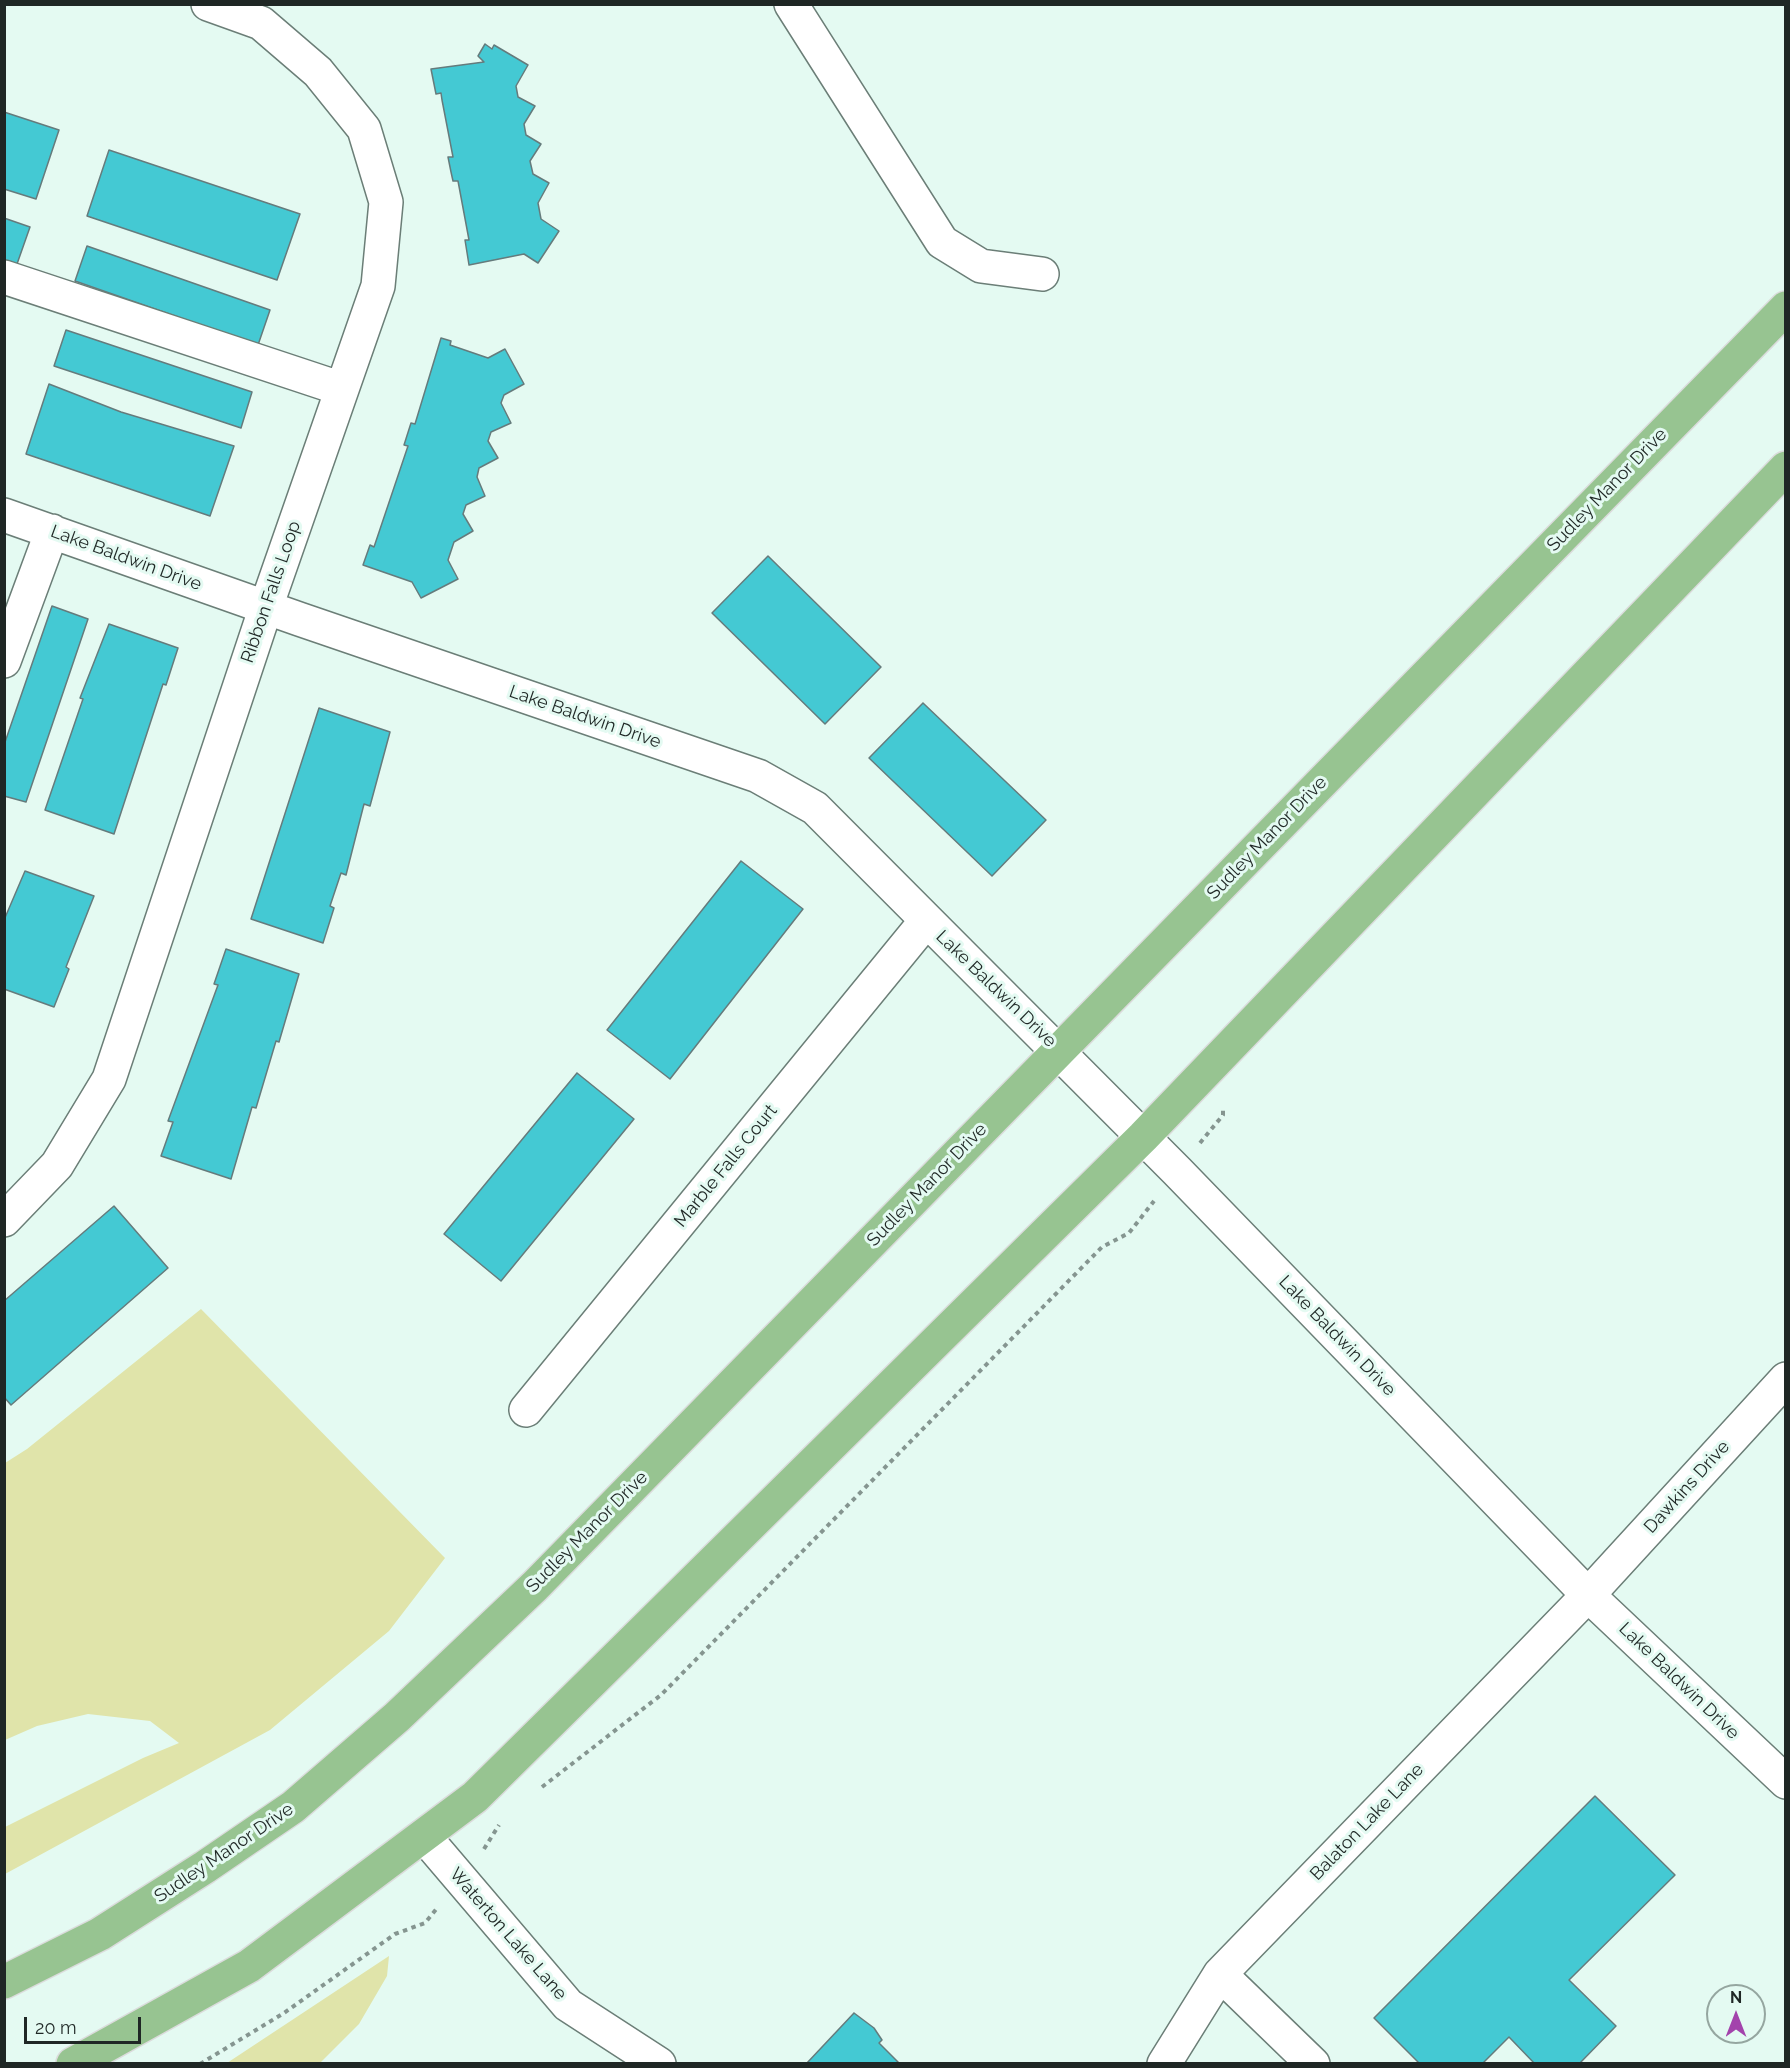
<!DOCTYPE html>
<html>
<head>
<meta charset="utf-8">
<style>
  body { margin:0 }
  #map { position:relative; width:1790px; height:2068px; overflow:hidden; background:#e4faf2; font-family:Raleway,sans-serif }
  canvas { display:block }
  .frame { position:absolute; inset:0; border:6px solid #1f2725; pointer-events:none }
  .north { position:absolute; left:1706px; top:1984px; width:60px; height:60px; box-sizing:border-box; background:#e4faf2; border:2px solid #95a6a0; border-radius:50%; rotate:0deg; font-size:16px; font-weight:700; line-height:24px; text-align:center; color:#1f2725 }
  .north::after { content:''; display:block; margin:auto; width:21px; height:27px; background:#a343ac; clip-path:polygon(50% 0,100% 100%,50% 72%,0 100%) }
  .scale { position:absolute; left:24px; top:2017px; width:117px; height:27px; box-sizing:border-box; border:3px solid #1f2725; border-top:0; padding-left:8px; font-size:18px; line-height:21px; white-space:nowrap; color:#1f2725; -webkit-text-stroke:4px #e4faf2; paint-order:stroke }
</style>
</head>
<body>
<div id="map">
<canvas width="1790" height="2068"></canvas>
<div class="frame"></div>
<div class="north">N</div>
<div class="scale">20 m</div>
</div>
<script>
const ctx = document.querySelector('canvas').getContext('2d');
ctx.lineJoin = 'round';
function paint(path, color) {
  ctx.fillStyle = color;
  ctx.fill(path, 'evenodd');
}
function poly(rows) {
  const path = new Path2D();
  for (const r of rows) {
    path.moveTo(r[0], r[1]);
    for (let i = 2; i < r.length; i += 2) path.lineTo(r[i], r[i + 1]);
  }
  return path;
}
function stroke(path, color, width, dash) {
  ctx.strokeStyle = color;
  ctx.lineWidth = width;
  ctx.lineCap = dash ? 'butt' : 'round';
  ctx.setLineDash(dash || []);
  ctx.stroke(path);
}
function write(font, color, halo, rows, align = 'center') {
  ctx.font = font + ' Raleway,sans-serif';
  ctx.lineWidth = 6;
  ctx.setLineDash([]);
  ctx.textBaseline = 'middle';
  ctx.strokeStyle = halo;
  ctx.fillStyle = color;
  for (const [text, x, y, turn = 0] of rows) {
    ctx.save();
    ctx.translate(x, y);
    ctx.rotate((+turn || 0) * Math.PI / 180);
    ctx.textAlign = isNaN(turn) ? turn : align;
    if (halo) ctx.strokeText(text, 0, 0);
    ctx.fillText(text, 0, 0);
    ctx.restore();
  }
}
paint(poly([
  [201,1309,445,1558,389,1631,270,1730,5,1874,5,1827,143,1758,179,1743,150,1721,88,1714,37,1726,5,1740,5,1463,27,1449],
  [389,1956,387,1976,359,2024,320,2063,227,2063]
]), '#e0e4aa');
const building = poly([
  [485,44,492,49,494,45,528,65,516,86,518,97,535,106,524,124,526,135,541,144,530,161,533,174,549,183,538,203,541,219,559,231,538,263,524,254,469,265,465,240,469,240,458,181,453,181,451,172,448,157,453,157,442,100,441,93,436,94,431,69,484,62,478,56,485,44],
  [4,112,59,130,36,199,4,189,4,112],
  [109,150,300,214,277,280,87,216,109,150],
  [4,218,30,227,17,264,4,260,4,218],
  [87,246,270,310,258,345,75,281,87,246],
  [66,330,252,392,241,428,54,366,66,330],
  [441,338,451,341,450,345,488,358,505,349,524,384,504,395,501,403,511,423,491,432,488,441,498,458,479,468,477,477,485,496,466,505,463,514,473,531,454,542,448,560,458,579,421,598,412,582,363,565,370,545,374,547,408,446,404,445,411,423,415,424,441,338],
  [49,384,121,412,234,446,210,516,26,454,49,384],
  [768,556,881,667,825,724,712,613,768,556],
  [52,606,88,619,26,802,4,796,4,745,52,606],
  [109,624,178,648,166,685,163,684,114,834,45,810,83,699,80,698,109,624],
  [923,703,1046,820,992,876,869,758,923,703],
  [319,708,390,732,370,806,364,804,346,875,341,873,330,906,334,908,323,943,251,919,319,708],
  [741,861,803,909,670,1079,607,1030,741,861],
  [25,871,94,896,66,967,69,969,54,1007,4,989,4,920,25,871],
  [226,949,299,974,279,1042,276,1041,256,1108,252,1107,231,1179,161,1156,173,1122,168,1121,218,985,214,984,226,949],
  [577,1073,634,1119,501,1281,444,1234,577,1073],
  [114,1206,168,1268,11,1405,4,1397,4,1301,114,1206],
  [1595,1796,1675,1875,1569,1980,1616,2026,1579,2064,1535,2064,1509,2037,1482,2064,1420,2064,1374,2018,1595,1796],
  [854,2013,874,2028,882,2040,879,2043,900,2064,806,2064,854,2013]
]);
paint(building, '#44c9d3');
stroke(building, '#657b7c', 1.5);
const minor = poly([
  [791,4,942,242,981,266,1042,274],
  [4,277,342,389],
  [4,515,299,619,758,776,815,808,1177,1171,1588,1595,1786,1782],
  [4,661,52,531],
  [4,1220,57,1165,109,1079,266,607,378,286,386,202,364,129,318,72,261,23,208,4],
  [526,1410,926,921],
  [424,1836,568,2005,659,2064],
  [1220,1974,1313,2064],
  [1164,2064,1220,1974,1588,1595,1786,1379]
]);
const major = poly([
  [4,1982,100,1934,205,1867,293,1807,397,1717,535,1586,1786,308],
  [73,2064,249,1966,475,1797,1143,1137,1786,468]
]);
stroke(minor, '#6b7e77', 36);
stroke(major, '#dbdcdc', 36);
stroke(poly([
  [1200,1143,1223,1115,1223,1108],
  [542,1787,661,1695,1102,1247,1129,1233,1154,1201],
  [484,1849,499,1825],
  [200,2064,284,2013,395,1934,425,1923,438,1907]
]), '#859590', 4, [4.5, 4.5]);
stroke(minor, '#fff', 33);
stroke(major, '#97c491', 33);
write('18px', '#1f2725', '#e4faf2', [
  ["Sudley Manor Drive",1607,490,-46],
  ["Lake Baldwin Drive",126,558,20],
  ["Ribbon Falls Loop",271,592,-71],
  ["Lake Baldwin Drive",585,717,19],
  ["Sudley Manor Drive",1267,838,-46],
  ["Lake Baldwin Drive",996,989,44],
  ["Marble Falls Court",726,1166,-51],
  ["Sudley Manor Drive",927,1185,-46],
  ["Lake Baldwin Drive",1337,1336,46],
  ["Dawkins Drive",1687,1487,-48],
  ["Sudley Manor Drive",587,1532,-45],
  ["Lake Baldwin Drive",1679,1681,44],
  ["Balaton Lake Lane",1367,1822,-46],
  ["Sudley Manor Drive",224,1853,-34],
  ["Waterton Lake Lane",508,1934,49]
]);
</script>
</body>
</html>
